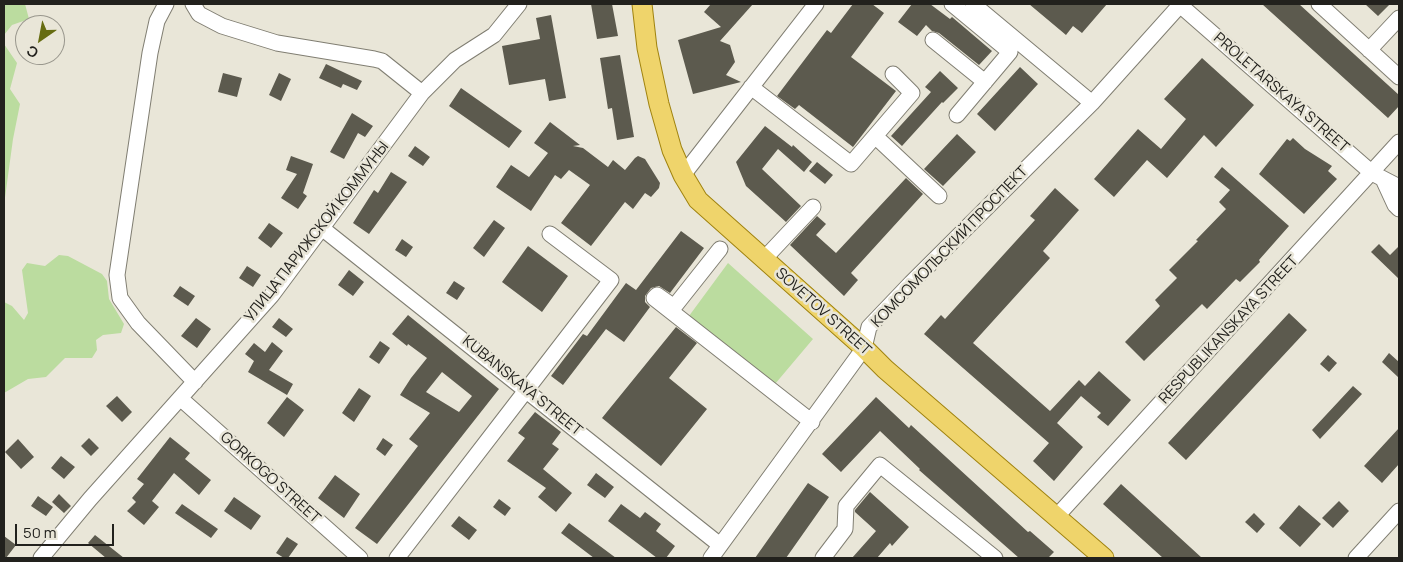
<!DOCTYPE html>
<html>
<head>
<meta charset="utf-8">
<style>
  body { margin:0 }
  #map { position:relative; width:1403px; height:562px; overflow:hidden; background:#e9e6d8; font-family:Manrope,sans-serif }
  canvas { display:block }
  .frame { position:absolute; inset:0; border:5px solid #22211d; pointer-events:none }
  .north { position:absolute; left:15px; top:15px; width:50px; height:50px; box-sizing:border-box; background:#e9e6d8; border:1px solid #99978d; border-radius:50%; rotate:213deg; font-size:14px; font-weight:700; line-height:20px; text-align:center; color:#22211d }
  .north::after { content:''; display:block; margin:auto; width:18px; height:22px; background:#666c11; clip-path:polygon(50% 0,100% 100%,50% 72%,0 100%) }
  .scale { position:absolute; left:15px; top:524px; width:99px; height:22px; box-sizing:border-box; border:2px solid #22211d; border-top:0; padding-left:6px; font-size:15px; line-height:18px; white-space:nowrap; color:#22211d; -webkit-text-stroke:4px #e9e6d8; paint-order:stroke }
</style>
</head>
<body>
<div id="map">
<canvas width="1403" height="562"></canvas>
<div class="frame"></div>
<div class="north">С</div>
<div class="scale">50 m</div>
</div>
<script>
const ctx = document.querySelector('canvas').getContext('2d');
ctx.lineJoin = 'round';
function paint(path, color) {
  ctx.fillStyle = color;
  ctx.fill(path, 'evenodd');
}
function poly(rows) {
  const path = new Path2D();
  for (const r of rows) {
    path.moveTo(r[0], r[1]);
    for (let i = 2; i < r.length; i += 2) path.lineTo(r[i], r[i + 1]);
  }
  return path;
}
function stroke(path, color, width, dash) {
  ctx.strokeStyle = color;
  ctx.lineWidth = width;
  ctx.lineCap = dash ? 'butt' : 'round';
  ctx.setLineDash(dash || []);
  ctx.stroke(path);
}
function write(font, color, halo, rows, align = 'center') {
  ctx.font = font + ' Manrope,sans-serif';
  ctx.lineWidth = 5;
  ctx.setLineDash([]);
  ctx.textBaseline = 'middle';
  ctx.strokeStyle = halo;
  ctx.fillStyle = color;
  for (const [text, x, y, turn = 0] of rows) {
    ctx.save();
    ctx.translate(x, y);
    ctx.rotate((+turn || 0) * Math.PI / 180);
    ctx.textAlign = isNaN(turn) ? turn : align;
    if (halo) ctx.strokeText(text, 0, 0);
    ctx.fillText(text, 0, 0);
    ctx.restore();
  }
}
paint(poly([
  [4,4,25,4,29,19,12,25,4,35],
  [4,44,17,63,10,89,20,104,13,139,4,205],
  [59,255,68,256,102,274,107,281,109,299,124,324,121,333,103,335,96,340,97,350,92,358,65,358,46,377,28,379,4,393,4,302,12,306,24,320,28,313,22,270,27,263,45,266],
  [728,263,813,339,775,384,689,316]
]), '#bbdc9f');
paint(poly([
  [591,4,612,4,618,36,597,39],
  [711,4,753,4,720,41,730,45,735,62,726,75,741,82,693,94,678,40,721,27,704,12],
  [853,4,872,4,884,13,851,57,896,91,853,147,799,105,795,109,777,96,827,30,831,33],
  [912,4,930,4,950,19,952,17,992,51,979,65,939,33,932,31,926,25,917,36,898,22],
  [1029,4,1107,4,1082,33,1073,26,1066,35],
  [1262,4,1299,4,1399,95,1399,106,1388,118],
  [1365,4,1390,4,1378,16],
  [551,15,566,98,549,101,545,79,509,85,502,46,540,39,536,18],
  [620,55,634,137,617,140,612,108,608,109,600,58],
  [1202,58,1254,105,1216,147,1204,135,1167,178,1147,160,1114,197,1094,179,1138,129,1161,149,1186,119,1164,99],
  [326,64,362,81,357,90,343,84,341,88,319,78],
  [1020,67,1038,84,995,131,977,114],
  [940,71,958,88,943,103,942,102,902,146,891,136,931,92,925,87],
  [223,73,242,78,237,97,218,92],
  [279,73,291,79,281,101,269,95],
  [461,88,522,131,509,148,449,106],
  [352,113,373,126,365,137,358,133,344,159,330,152],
  [550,122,580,145,573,146,583,148,608,167,613,160,625,170,635,158,638,156,645,159,660,183,659,188,651,197,645,193,633,209,625,202,591,246,561,223,590,185,569,170,561,179,555,175,531,211,496,187,511,165,529,177,548,153,534,143],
  [765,126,792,147,793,145,812,162,804,172,778,149,762,169,801,206,786,222,746,186,736,162],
  [957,134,976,152,943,186,924,169],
  [1293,138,1305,149,1332,166,1328,171,1337,179,1304,214,1259,174,1287,139,1290,141],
  [415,146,430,157,423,166,408,156],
  [291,156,313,164,303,193,307,196,298,209,281,198,297,174,286,170],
  [817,162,833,175,825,184,809,171],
  [1222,167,1289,226,1259,260,1260,262,1240,282,1236,279,1207,309,1202,304,1144,361,1125,342,1160,306,1155,300,1177,278,1169,270,1198,241,1196,240,1226,209,1219,202,1230,190,1214,177],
  [391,172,407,182,369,234,353,223,374,190,378,193],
  [906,178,923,194,851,273,858,280,844,296,790,245,817,216,826,224,816,235,836,253],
  [1055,188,1079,210,1043,251,1050,258,973,343,1050,411,1079,380,1085,386,1099,371,1131,400,1108,426,1097,417,1101,413,1081,396,1057,423,1083,447,1054,481,1033,461,1049,443,924,334,941,315,945,319,1035,220,1030,216],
  [494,220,505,228,484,257,473,248],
  [269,223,283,233,271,248,258,238],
  [681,231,704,248,670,293,659,286,651,288,645,296,645,302,650,307,624,342,606,329,563,385,551,376,583,334,587,336,626,283,636,290],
  [402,239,413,247,406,257,395,250],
  [1379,244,1390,255,1399,246,1399,279,1371,252],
  [528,246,568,276,542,312,502,282],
  [247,266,261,275,253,287,239,278],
  [349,270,364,282,353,296,338,285],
  [454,281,465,288,457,300,446,293],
  [180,286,195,296,188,306,173,296],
  [1289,313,1307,330,1186,460,1168,443],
  [408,315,499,389,377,544,355,528,418,446,409,439,430,413,400,395,411,378,427,358,408,344,407,346,392,334],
  [442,372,472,396,459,412,426,392],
  [196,318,211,329,197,348,181,336],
  [279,318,293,329,286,337,272,327],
  [676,327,697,343,669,378,707,409,661,466,602,418],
  [380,341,390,348,379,364,369,357],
  [272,342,283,351,269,370,293,384,287,395,248,372,254,361,245,354,254,343,265,352],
  [1389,353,1399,362,1399,378,1382,362],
  [1328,355,1337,363,1329,372,1320,364],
  [1353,386,1362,394,1320,439,1312,430],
  [359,388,371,396,354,422,342,413],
  [117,396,132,412,122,422,106,406],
  [287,397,304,410,284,437,267,423],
  [876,397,909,428,911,425,1028,532,1030,531,1054,552,1048,558,1019,558,919,470,920,469,880,431,841,472,822,454],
  [535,412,561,432,552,444,559,449,543,469,572,493,556,512,538,497,546,488,507,461,525,438,518,433],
  [1399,428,1399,464,1382,483,1364,466],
  [170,437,190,453,185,459,211,480,199,495,174,473,152,501,159,507,144,525,127,511,136,502,132,498,144,484,137,479],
  [89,438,99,448,91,456,81,446],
  [383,438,393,445,385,456,376,449],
  [18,439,34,457,21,469,5,452],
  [61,456,75,467,64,479,51,468],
  [596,473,614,487,605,498,587,485],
  [335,475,360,494,344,518,318,498],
  [808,483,829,497,786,558,755,558],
  [1121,484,1202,558,1163,558,1103,504],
  [870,492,909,527,892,546,890,543,877,558,852,558,876,531,855,512,855,510],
  [59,494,71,506,64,513,52,502],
  [38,496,53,507,46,516,31,506],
  [234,497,261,516,251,530,224,511],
  [499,499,511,508,505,516,493,507],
  [1339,501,1349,511,1333,528,1322,518],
  [182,504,218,529,211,538,175,513],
  [621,504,640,518,645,512,661,524,656,531,675,546,666,558,657,558,608,521],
  [1299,505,1321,524,1300,547,1279,528],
  [1254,513,1265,524,1257,533,1245,522],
  [459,516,477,530,469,540,451,526],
  [569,523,616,558,594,558,561,533],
  [95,535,124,558,106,558,88,543],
  [4,536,16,545,6,558,4,558],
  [287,537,298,544,288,558,284,558,276,553]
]), '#5c5a4e');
const minor = poly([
  [166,4,157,21,150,53,117,275,120,298,138,323,195,382],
  [193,4,199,14,222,26,277,43,374,59,382,61,422,93],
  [952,4,1010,52,957,115],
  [973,4,1092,103],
  [1319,4,1399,77],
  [1180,5,1372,173,1399,187],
  [933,40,985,82],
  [1369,50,1399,18],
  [751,87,851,164,912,93,893,74],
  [875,136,939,196],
  [683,175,816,4],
  [1383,179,1395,205,1399,209],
  [323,229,720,545],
  [720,249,674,307,657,295,654,298,812,422],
  [764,259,813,207],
  [180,398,360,558],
  [1057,516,1399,142],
  [41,558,90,499,272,295,422,93,455,60,494,35,519,4],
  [397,558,611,280,550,234],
  [711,558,864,348,869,327,911,283,1092,103,1181,4],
  [823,558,845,529,846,506,880,465,995,558],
  [1356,558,1399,511]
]);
const major = poly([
  [642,4,647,48,659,104,672,150,683,175,698,200,864,348,885,369,1104,558]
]);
stroke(minor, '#807e72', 17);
stroke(major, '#a0830f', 21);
stroke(minor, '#fff', 15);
stroke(major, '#efd46b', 19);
write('15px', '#22211d', '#e9e6d8', [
  ["PROLETARSKAYA STREET",1281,93,41],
  ["УЛИЦА ПАРИЖСКОЙ КОММУНЫ",317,232,-52],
  ["КОМСОМОЛЬСКИЙ ПРОСПЕКТ",950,247,-46],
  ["SOVETOV STREET",823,312,42],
  ["RESPUBLIKANSKAYA STREET",1229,330,-47],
  ["KUBANSKAYA STREET",522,386,39],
  ["GORKOGO STREET",270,478,42]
]);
</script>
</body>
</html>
